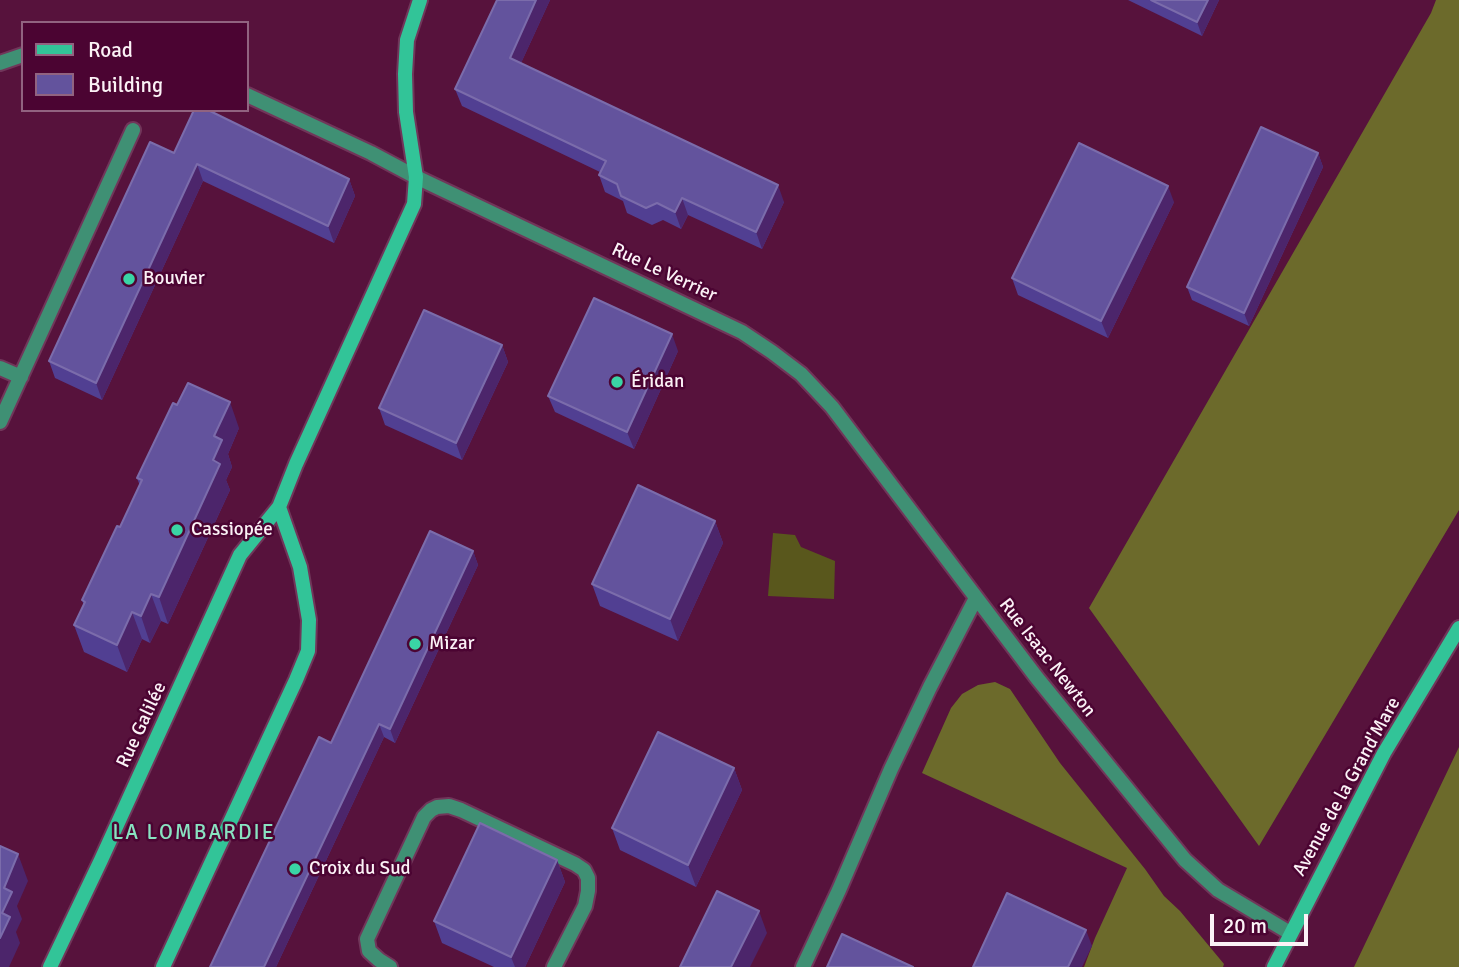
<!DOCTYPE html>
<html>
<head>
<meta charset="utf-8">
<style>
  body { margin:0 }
  #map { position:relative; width:1459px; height:967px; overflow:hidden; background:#57123c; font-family:Signika,sans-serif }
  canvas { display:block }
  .legend { position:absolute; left:21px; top:21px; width:228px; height:91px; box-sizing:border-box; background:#4b0432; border:2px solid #916380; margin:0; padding:9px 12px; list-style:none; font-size:21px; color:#fbf2f6 }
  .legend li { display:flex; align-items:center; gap:14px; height:35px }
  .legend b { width:35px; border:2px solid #916380 }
  .scale { position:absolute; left:1210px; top:914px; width:98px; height:32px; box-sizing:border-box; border:4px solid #fbf2f6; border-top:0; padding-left:9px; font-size:21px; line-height:24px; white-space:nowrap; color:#fbf2f6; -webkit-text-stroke:5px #4b0432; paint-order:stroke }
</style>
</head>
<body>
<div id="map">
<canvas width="1459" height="967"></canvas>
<ul class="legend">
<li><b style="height:9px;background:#32c498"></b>Road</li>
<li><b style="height:19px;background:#63539d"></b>Building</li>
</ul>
<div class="scale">20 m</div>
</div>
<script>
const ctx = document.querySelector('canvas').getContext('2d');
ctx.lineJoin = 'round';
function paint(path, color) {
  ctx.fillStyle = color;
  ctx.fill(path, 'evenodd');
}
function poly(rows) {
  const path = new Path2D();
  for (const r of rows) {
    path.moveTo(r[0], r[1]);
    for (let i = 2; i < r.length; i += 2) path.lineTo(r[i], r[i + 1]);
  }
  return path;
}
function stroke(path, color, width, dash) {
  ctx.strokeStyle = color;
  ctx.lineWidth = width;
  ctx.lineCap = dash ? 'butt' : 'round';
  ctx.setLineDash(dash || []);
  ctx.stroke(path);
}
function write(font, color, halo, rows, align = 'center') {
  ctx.font = font + ' Signika,sans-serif';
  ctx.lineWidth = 5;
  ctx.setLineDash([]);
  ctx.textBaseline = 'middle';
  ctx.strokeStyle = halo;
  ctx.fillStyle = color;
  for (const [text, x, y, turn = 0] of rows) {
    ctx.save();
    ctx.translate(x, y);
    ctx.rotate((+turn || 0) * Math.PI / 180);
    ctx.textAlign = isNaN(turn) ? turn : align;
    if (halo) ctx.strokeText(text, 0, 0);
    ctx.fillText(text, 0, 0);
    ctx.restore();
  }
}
paint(poly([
  [773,533,795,535,801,547,835,561,834,599,768,596]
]), '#59571c');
paint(poly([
  [1436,0,1459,0,1459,510,1259,846,1089,608,1431,13],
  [995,682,1010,689,1060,763,1145,869,1164,896,1180,911,1224,964,1223,967,1084,967,1095,938,1127,868,922,773,951,708,962,694,978,685],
  [1459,747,1459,967,1354,967]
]), '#6c6a2b');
const lane = poly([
  [390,967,379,960,369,951,367,939,424,817,431,810,437,807,449,806,461,810,575,864,584,870,588,878,588,891,585,906,554,967]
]);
const street = poly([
  [0,63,23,55],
  [247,95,371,153,416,177,742,332,772,352,801,374,832,407,1037,678,1185,860,1218,890,1290,933],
  [0,368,21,377],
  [0,422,133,130],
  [803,967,839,890,891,769,930,687,976,598]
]);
const secondary = poly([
  [50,967,101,860,240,555,279,507,296,464,414,204,416,177,406,112,405,74,407,40,420,0],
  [163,967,296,680,308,651,309,620,300,567,279,507],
  [1274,967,1384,753,1459,628]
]);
stroke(lane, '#71365a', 18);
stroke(street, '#71365a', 18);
stroke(secondary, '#71365a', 18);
stroke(lane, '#3f9074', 14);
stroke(street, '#3f9074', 14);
stroke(secondary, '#32c498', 14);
paint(poly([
  [497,0,550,0,521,63,784,202,762,249,688,215,681,229,663,220,652,225,627,213,623,201,605,192,599,175,600,172,462,106,455,89],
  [1128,0,1219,0,1202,36],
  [174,153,349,179,355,196,334,243,203,181,102,400,55,378,49,361],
  [1318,153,1323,167,1249,326,1192,300,1187,287],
  [1174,202,1108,338,1018,295,1012,278],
  [502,345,508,362,462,460,385,425,379,408],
  [678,351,634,449,555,412,548,396],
  [239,428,228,454,232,467,226,480,230,490,168,624,161,621,150,643,142,639,127,672,84,652,74,625,84,606,82,600,120,527,140,486,137,478],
  [715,521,723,543,678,641,600,606,592,584],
  [473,551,478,565,395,743,384,737,276,967,210,967],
  [734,768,742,790,696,887,620,850,612,828],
  [557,860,565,882,525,967,494,967,442,943,434,921]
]), '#513f92');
paint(poly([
  [536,0,550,0,516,74,510,58],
  [1208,0,1219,0,1202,36,1197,22],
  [1318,153,1323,167,1249,326,1244,313],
  [197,164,203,181,102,400,96,383],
  [349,179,355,196,334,243,328,226],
  [778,185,784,202,762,249,756,232],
  [1168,186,1174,202,1108,338,1101,321],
  [682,198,688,215,681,229,675,212],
  [672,334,678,351,634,449,627,432],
  [502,345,508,362,462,460,456,443],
  [230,402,239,428,228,454,232,467,226,480,230,490,168,624,159,597,213,460,214,436],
  [715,521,723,543,678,641,670,619],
  [473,551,478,565,395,743,390,729],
  [151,594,161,621,150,643,141,616],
  [132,612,142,639,127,672,117,645],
  [379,724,384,737,276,967,264,967],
  [734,768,742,790,696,887,688,865],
  [18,854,28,881,17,906,22,919,16,932,20,943,9,967,0,967,0,938,4,888],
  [557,860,565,882,525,967,515,967,511,957],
  [759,911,767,933,750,967,731,967],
  [1086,930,1092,946,1082,967,1068,967]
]), '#4c256b');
const building = poly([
  [497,0,536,0,510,58,778,185,756,232,682,198,675,212,657,203,646,208,621,196,617,184,599,175,606,161,455,89,497,0],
  [1151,0,1208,0,1197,22,1151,0],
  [194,110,208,110,349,179,328,226,197,164,96,383,49,361,150,142,174,153,194,110],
  [1261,127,1318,153,1244,313,1187,287,1261,127],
  [1079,143,1168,186,1101,321,1012,278,1079,143],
  [594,298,672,334,627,432,548,396,594,298],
  [424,310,502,345,456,443,379,408,424,310],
  [188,383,230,402,214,436,222,440,213,460,220,464,159,597,151,594,141,616,132,612,117,645,74,625,85,602,82,600,117,526,120,527,142,480,137,478,173,403,177,405,188,383],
  [638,485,715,521,670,619,592,584,638,485],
  [430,531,473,551,390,729,379,724,264,967,210,967,319,737,331,743,430,531],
  [658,732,734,768,688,865,612,828,658,732],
  [480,823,557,860,511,957,434,921,480,823],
  [0,846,18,854,4,888,12,892,2,913,10,917,0,938,0,846],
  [717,891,759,911,731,967,680,967,717,891],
  [1007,893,1086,930,1068,967,973,967,1007,893],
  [842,934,913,967,827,967,842,934]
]);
paint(building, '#63539d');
stroke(building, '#7b6cab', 2);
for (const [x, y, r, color] of [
  [129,279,7,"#3ad4a5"],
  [617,382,7,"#3ad4a5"],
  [177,530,7,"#3ad4a5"],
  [415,644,7,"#3ad4a5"],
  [295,869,7,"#3ad4a5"]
]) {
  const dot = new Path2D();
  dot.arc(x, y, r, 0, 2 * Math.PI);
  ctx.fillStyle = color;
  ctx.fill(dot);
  stroke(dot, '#4b0432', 2.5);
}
write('19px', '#fbf2f6', '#4b0432', [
  ["Rue Le Verrier",664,273,25],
  ["Rue Isaac Newton",1047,658,52],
  ["Rue Galilée",142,725,-65],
  ["Avenue de la Grand'Mare",1347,787,-61]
]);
write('19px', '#fbf2f6', '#4b0432', [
  ["Bouvier",143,279],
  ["Éridan",631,382],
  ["Cassiopée",191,530],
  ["Mizar",429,644],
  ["Croix du Sud",309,869]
], 'left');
ctx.letterSpacing = '2px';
write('21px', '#89e3c1', '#4b0432', [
  ["LA LOMBARDIE",194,833]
]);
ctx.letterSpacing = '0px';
</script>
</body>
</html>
